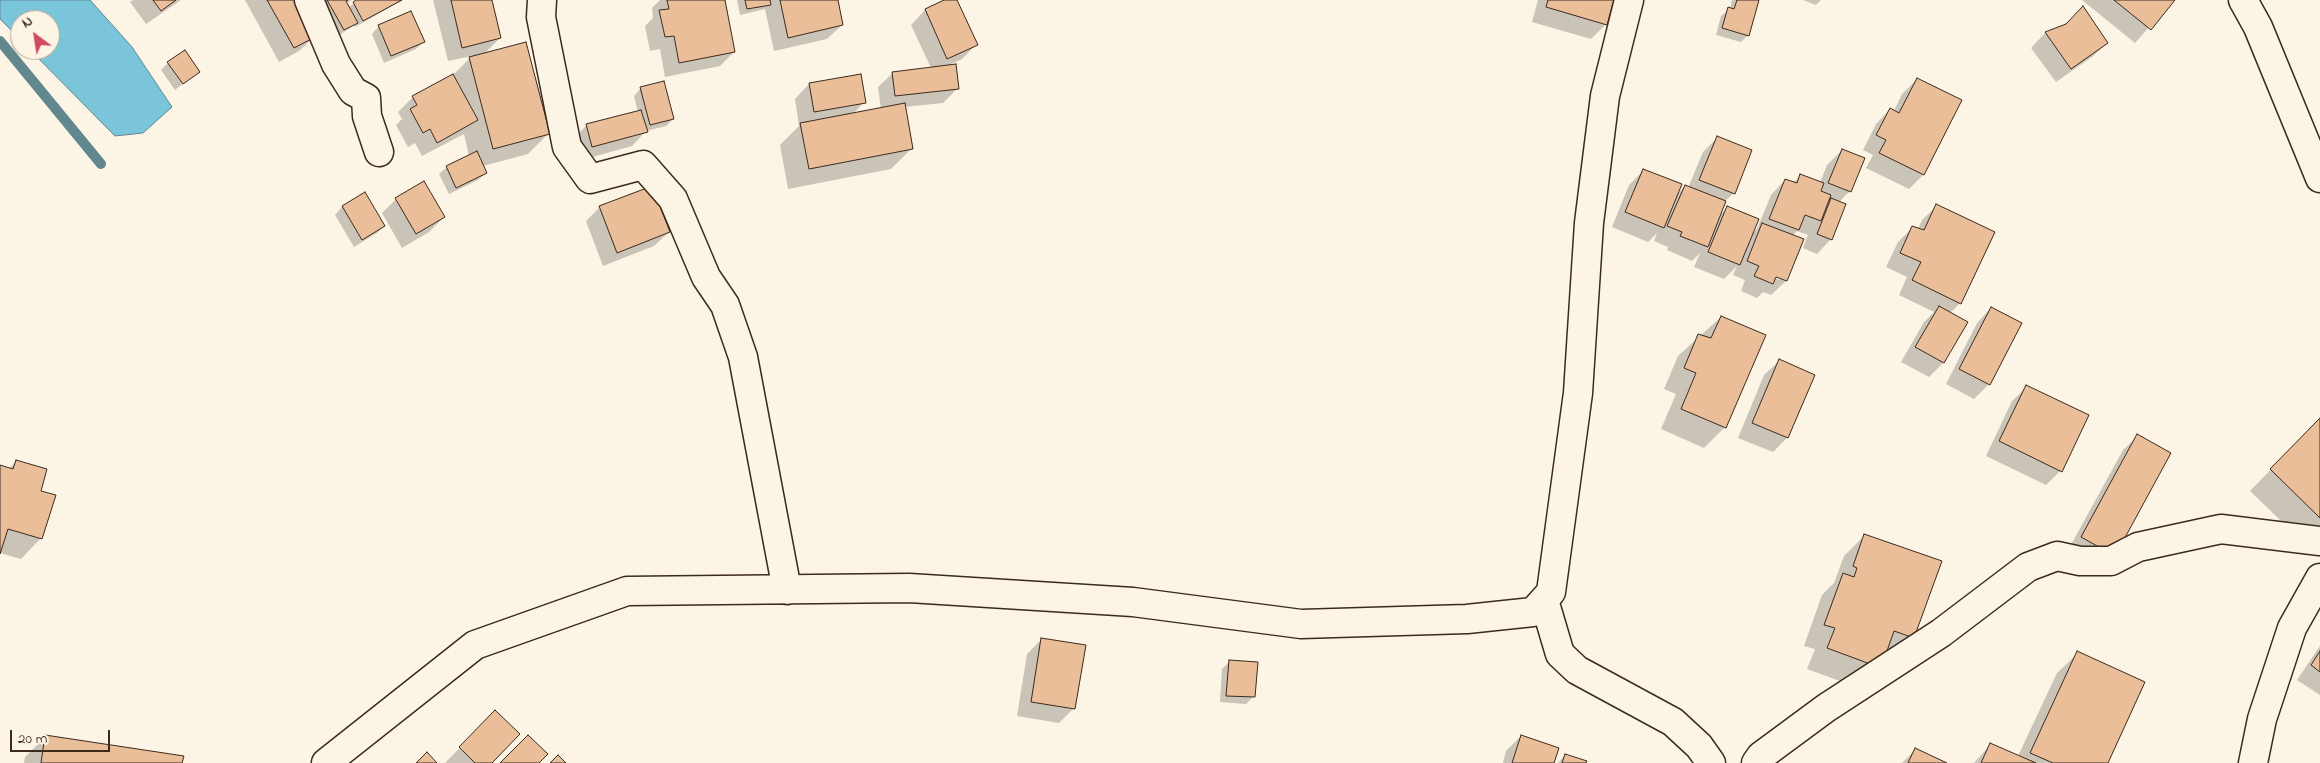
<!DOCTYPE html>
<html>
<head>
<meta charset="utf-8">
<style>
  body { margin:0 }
  #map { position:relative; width:2320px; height:763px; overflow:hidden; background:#fcf5e5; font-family:"Indie Flower",sans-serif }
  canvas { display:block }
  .north { position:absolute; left:10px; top:10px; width:50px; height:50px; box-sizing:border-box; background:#fcf5e5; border:1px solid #afa495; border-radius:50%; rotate:329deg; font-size:14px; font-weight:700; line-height:20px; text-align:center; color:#3b2a1e }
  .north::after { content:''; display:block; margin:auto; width:18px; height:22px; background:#d1495b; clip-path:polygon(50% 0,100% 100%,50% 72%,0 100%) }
  .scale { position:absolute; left:10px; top:730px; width:100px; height:22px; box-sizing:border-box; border:2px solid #3b2a1e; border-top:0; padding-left:6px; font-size:15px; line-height:18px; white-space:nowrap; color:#3b2a1e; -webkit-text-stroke:4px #fcf5e5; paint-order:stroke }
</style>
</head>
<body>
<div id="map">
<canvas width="2320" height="763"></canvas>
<div class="north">N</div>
<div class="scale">20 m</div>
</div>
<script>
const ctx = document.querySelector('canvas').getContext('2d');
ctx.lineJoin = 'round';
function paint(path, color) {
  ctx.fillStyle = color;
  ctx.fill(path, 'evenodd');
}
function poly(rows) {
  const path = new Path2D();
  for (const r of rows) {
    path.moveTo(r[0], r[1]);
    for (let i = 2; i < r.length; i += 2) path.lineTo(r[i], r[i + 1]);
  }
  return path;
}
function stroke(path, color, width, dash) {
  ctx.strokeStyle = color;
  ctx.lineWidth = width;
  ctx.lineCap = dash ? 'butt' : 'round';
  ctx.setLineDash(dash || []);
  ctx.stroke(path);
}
const water = poly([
  [0,0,90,0,132,47,172,107,143,133,115,136,30,50,50,50,50,20,20,20,20,39,0,19,0,0]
]);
paint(water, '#7bc5db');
stroke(water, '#61878f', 1);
paint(poly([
  [133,0,181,0,146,24,130,2],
  [245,0,294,0,314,37,299,51,279,62],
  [321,0,352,0,346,3,348,8,358,0,403,0,355,27,354,25,337,37],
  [433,0,491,0,500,38,483,55,548,134,528,154,483,166,486,173,478,180,449,194,439,174,447,167,469,156,464,134,422,156,415,143,408,147,396,125,402,119,398,112,413,97,452,76,472,56,448,61],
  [660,0,724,0,734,52,720,66,665,77,660,49,650,51,645,26,653,18,652,8],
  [737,0,836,0,842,25,827,39,774,51,765,9,740,15],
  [948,0,956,0,976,45,962,59,949,65,958,88,943,103,904,107,912,148,891,169,788,189,780,145,799,126,795,99,809,84,864,102,853,114,881,109,878,87,893,73,931,68,911,25,925,10],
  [1538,0,1613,0,1606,24,1591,39,1532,22],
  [1732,0,1758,0,1748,35,1741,42,1716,35,1721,16,1730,9],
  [1803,0,1821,0,1816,5],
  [2082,0,2173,0,2135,43],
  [379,26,423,42,416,49,384,63,372,34],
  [2064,26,2107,43,2092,57,2056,82,2031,48,2045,33],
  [168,63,198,72,175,90,161,70],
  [1917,79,1960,101,1923,175,1909,189,1866,168,1873,155,1863,150,1876,124,1890,109,1894,111,1902,94],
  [641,88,673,119,666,126,646,131,632,146,578,161,572,140,587,125,638,112,634,96],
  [1717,138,1734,193,1724,202,1719,216,1727,208,1750,236,1757,229,1771,195,1785,180,1793,183,1801,175,1820,183,1827,165,1842,150,1850,191,1838,203,1831,239,1817,254,1803,248,1808,235,1797,231,1792,236,1802,239,1786,281,1771,295,1763,292,1757,298,1741,291,1745,280,1733,275,1737,266,1724,279,1694,267,1700,253,1692,261,1667,250,1668,247,1654,241,1657,233,1648,242,1612,227,1629,185,1644,170,1676,196,1685,186,1688,188,1703,152],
  [1769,276,1780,277,1780,280],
  [364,194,384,226,377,233,354,247,335,215,342,207],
  [396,199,444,217,429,232,402,248,382,213],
  [1937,206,1960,303,1950,313,1966,323,1943,363,1929,377,1901,362,1924,322,1934,312,1899,295,1907,277,1886,267,1898,242,1913,227,1918,229,1922,220],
  [600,207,669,232,654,246,603,266,586,221],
  [1991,308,1989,384,1974,399,1946,384,1977,323],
  [1721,317,1725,427,1704,448,1661,429,1676,394,1664,389,1678,356],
  [1779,361,1787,438,1773,452,1738,438,1764,375],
  [2027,387,2060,471,2046,485,1986,456,2012,401],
  [2320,419,2320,525,2303,542,2250,491],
  [2138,436,2099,569,2067,552,2123,450],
  [16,461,39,492,41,538,21,559,0,553,0,466,9,469],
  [1865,535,1913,637,1859,688,1807,669,1815,649,1804,646,1822,595,1834,583,1844,556],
  [1042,639,1074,708,1059,723,1017,716,1027,654],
  [2320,646,2320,695,2297,680],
  [2078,653,2107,763,1974,763,1990,745,2018,756,2057,673],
  [1230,661,1253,697,1246,704,1220,702,1222,669],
  [495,712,490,763,445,763],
  [46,736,181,763,24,763,25,757],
  [1521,736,1553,763,1503,763,1506,751],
  [1915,750,1944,763,1902,763],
  [1565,755,1585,763,1558,763]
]), '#0003');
stroke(poly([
  [0,41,101,164]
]), '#61878f', 10);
const building = poly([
  [153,0,176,0,161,11,153,0],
  [267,0,295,0,315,37,294,48,267,0],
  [327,0,348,0,346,1,358,23,344,30,327,0],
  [356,0,402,0,363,21,353,2,356,0],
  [451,0,492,0,501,38,462,48,451,0],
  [667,0,725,0,735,52,679,63,674,36,665,37,659,10,669,9,667,0],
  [745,0,770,0,771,5,747,9,745,0],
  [780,0,838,0,843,25,788,38,780,0],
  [944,0,957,0,978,45,947,59,925,9,944,0],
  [1548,0,1614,0,1607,25,1546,7,1548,0],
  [1737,0,1759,0,1749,36,1722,28,1728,7,1734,9,1737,0],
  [2114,0,2175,0,2151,30,2114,0],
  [2083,6,2108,43,2071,69,2045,32,2066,24,2083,6],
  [411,11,425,42,391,56,378,25,411,11],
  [526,42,550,134,493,149,469,57,526,42],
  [185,50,200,72,183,84,167,62,185,50],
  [956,64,959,89,895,96,892,72,956,64],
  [453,74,478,120,437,143,430,129,423,133,410,109,417,105,412,96,453,74],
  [861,74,866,103,814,112,809,83,861,74],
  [1917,78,1962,100,1924,175,1879,153,1886,140,1876,135,1890,108,1899,113,1917,78],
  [664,81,674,119,650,125,640,87,664,81],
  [905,103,913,149,809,169,800,123,905,103],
  [641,110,648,132,592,147,586,124,641,110],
  [1717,136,1752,150,1735,194,1699,180,1717,136],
  [1842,149,1865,158,1851,192,1828,183,1842,149],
  [477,151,487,173,456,188,446,166,477,151],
  [1643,169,1682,184,1664,228,1625,212,1643,169],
  [1800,174,1824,183,1821,191,1831,195,1821,221,1805,215,1799,230,1769,219,1785,179,1797,183,1800,174],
  [424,181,445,217,416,234,395,198,424,181],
  [1685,185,1726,201,1708,247,1680,236,1682,232,1667,226,1685,185],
  [652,186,670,232,617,253,599,206,652,186],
  [365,192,385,226,362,240,342,206,365,192],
  [1831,198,1846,204,1832,240,1817,234,1831,198],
  [1936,204,1995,232,1961,304,1912,280,1921,262,1900,253,1912,226,1924,230,1936,204],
  [1727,206,1759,219,1740,265,1708,252,1727,206],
  [1762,223,1804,239,1787,281,1776,277,1773,284,1754,276,1759,266,1747,261,1762,223],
  [1939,306,1968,322,1944,363,1915,347,1939,306],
  [1991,307,2022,323,1990,385,1959,369,1991,307],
  [1721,316,1766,335,1726,428,1681,409,1696,373,1684,368,1698,334,1711,338,1721,316],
  [1779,359,1815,375,1788,438,1752,423,1779,359],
  [2026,385,2089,415,2062,472,1999,441,2026,385],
  [2320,418,2320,518,2270,469,2320,418],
  [2137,434,2171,453,2115,556,2081,537,2137,434],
  [16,460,47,469,41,491,56,495,42,539,8,529,0,554,0,465,13,469,16,460],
  [1864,534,1942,561,1914,638,1894,631,1881,668,1827,648,1835,628,1824,625,1843,573,1854,577,1857,568,1853,566,1864,534],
  [1041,638,1086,645,1075,709,1031,702,1041,638],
  [2077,651,2145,682,2108,763,2053,763,2030,753,2077,651],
  [2320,651,2320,672,2311,665,2320,651],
  [1229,660,1258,662,1255,697,1226,696,1229,660],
  [495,710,520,734,492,763,475,763,459,747,495,710],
  [45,735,184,756,182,763,41,763,45,735],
  [528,735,548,754,539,763,500,763,528,735],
  [1521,735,1559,748,1554,763,1512,763,1521,735],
  [1990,743,2036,763,1981,763,1990,743],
  [1915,748,1947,763,1908,763,1915,748],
  [427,752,437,763,416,763,427,752],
  [1565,754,1587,761,1586,763,1562,763,1565,754],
  [558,755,566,763,550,763,558,755]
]);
paint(building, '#e9be99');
stroke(building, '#3b2a1e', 1);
const minor = poly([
  [309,0,336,64,353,91,366,98,367,116,379,152],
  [542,0,541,17,567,147,590,179,643,165,673,199,706,277,725,305,743,357,787,590],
  [2243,0,2258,27,2320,178],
  [1544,600,1560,654,1577,670,1673,722,1699,746,1711,763],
  [326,763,475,645,627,591,909,588,1133,602,1301,624,1467,619,1533,612,1551,592,1578,393,1589,223,1605,96,1629,0],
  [1756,763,1761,756,1826,708,1941,633,2028,567,2057,556,2080,561,2111,561,2138,547,2221,529,2320,541],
  [2253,763,2262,719,2292,628,2320,578]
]);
stroke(minor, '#3b2a1e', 31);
stroke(minor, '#fcf5e5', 28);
</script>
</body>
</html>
